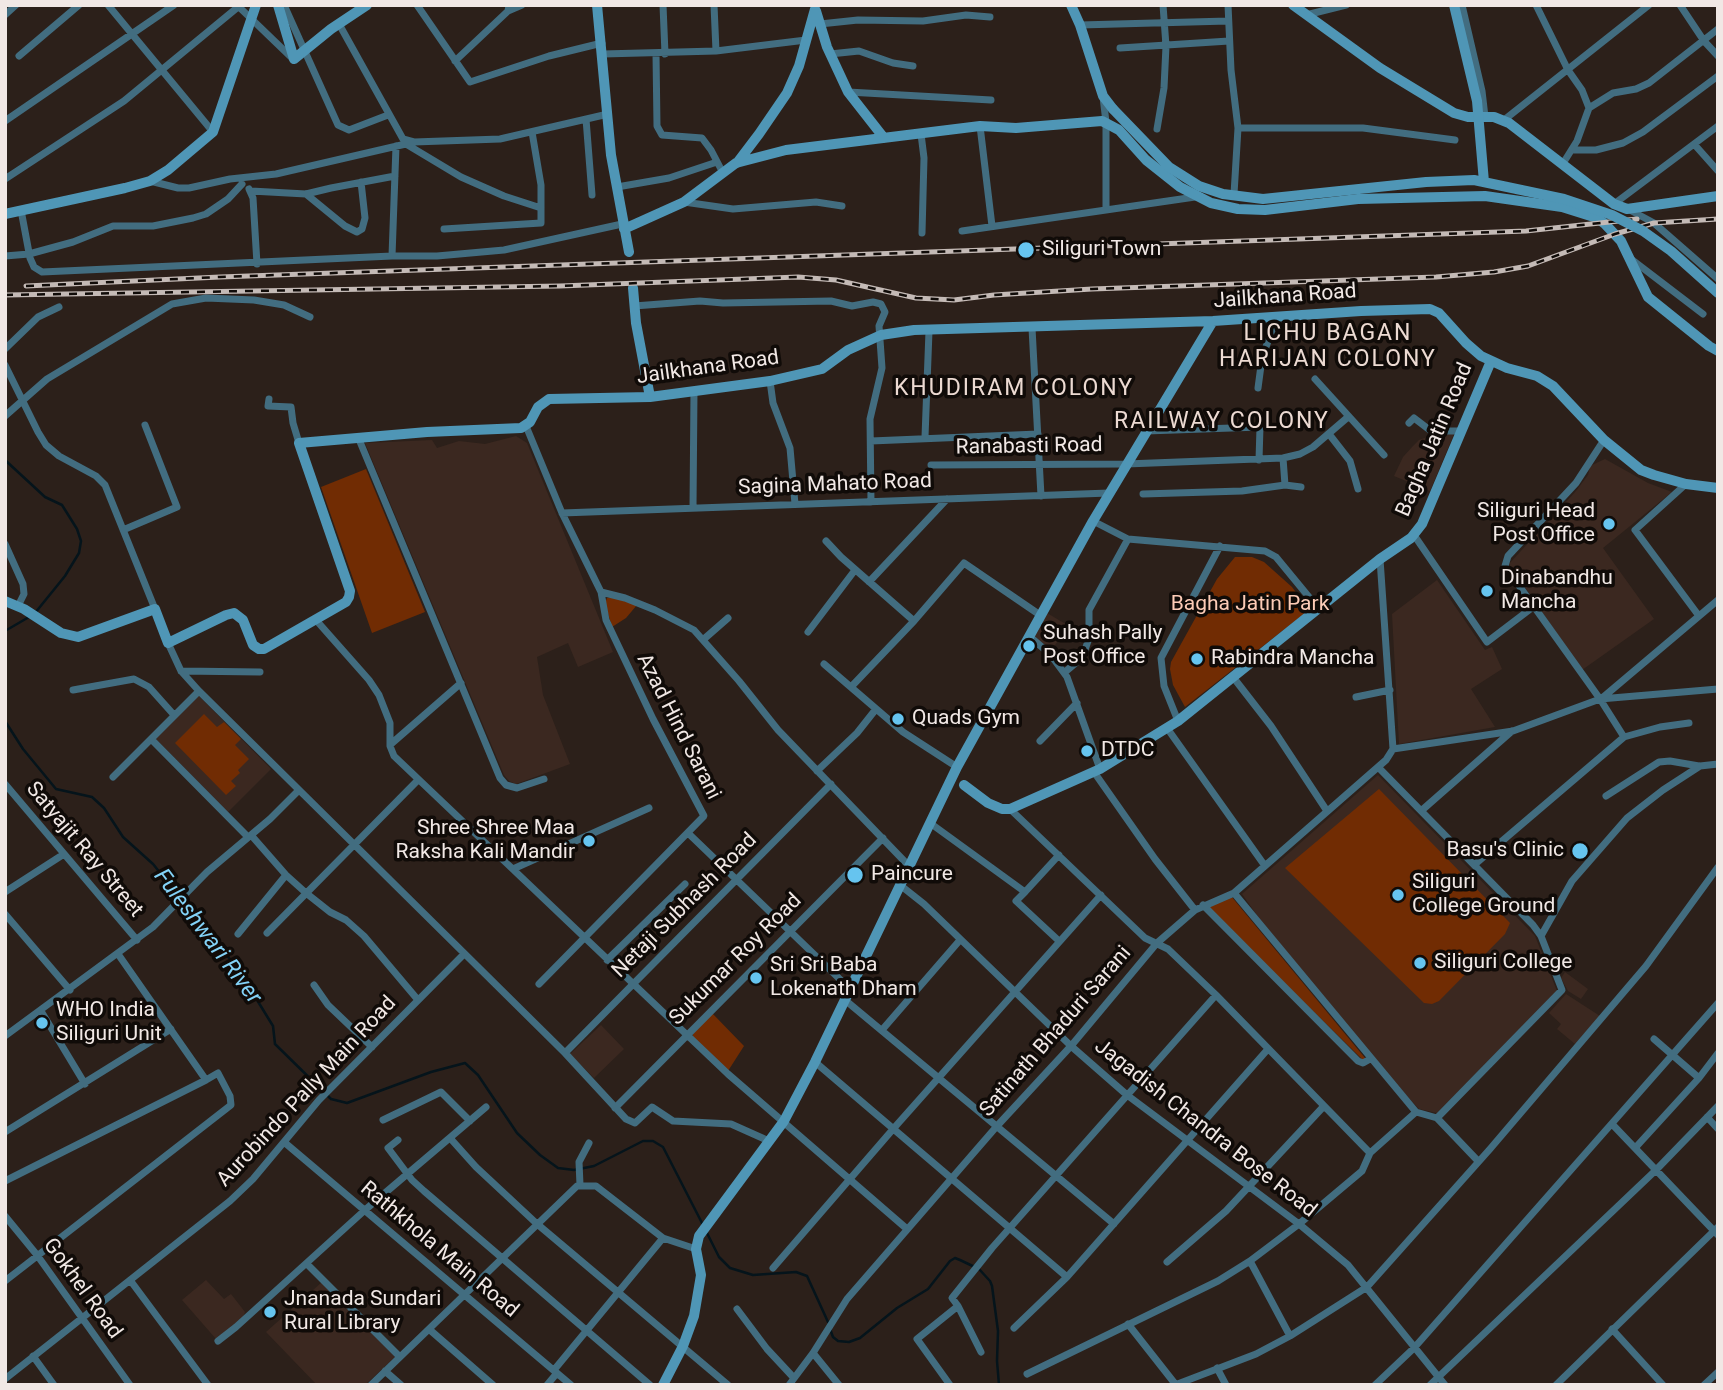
<!DOCTYPE html>
<html>
<head>
<meta charset="utf-8">
<style>
  body { margin:0 }
  #map { position:relative; width:1723px; height:1390px; overflow:hidden; background:#2c201a; font-family:Roboto,sans-serif }
  canvas { display:block }
  .frame { position:absolute; inset:0; border:7px solid #f1e8e5; pointer-events:none }
</style>
</head>
<body>
<div id="map">
<canvas width="1723" height="1390"></canvas>
<div class="frame"></div>
</div>
<script>
const ctx = document.querySelector('canvas').getContext('2d');
ctx.lineJoin = 'round';
function paint(path, color) {
  ctx.fillStyle = color;
  ctx.fill(path, 'evenodd');
}
function poly(rows) {
  const path = new Path2D();
  for (const r of rows) {
    path.moveTo(r[0], r[1]);
    for (let i = 2; i < r.length; i += 2) path.lineTo(r[i], r[i + 1]);
  }
  return path;
}
function stroke(path, color, width, dash) {
  ctx.strokeStyle = color;
  ctx.lineWidth = width;
  ctx.lineCap = dash ? 'butt' : 'round';
  ctx.setLineDash(dash || []);
  ctx.stroke(path);
}
function write(font, color, halo, rows, align = 'center') {
  ctx.font = font + ' Roboto,sans-serif';
  ctx.lineWidth = 7;
  ctx.setLineDash([]);
  ctx.textBaseline = 'middle';
  ctx.strokeStyle = halo;
  ctx.fillStyle = color;
  for (const [text, x, y, turn = 0] of rows) {
    ctx.save();
    ctx.translate(x, y);
    ctx.rotate((+turn || 0) * Math.PI / 180);
    ctx.textAlign = isNaN(turn) ? turn : align;
    if (halo) ctx.strokeText(text, 0, 0);
    ctx.fillText(text, 0, 0);
    ctx.restore();
  }
}
paint(poly([
  [1435,434,1454,434,1430,491,1394,476,1403,457,1413,446,1419,440],
  [516,436,527,443,613,652,578,667,568,643,537,657,543,695,570,764,516,784,509,781,504,775,365,443,432,440,437,448,459,441,485,444],
  [1605,459,1648,483,1672,492,1603,548,1654,619,1582,670,1509,564,1576,491,1588,475,1590,466],
  [1437,580,1485,650,1492,647,1502,669,1471,689,1495,727,1399,744,1392,614],
  [1047,613,1069,626,1050,652,1033,635],
  [198,695,271,769,228,812,154,737],
  [1378,775,1535,936,1557,991,1437,1113,1419,1109,1367,1053,1268,931,1242,894],
  [1565,972,1588,989,1581,999,1568,991,1561,978],
  [1566,994,1600,1016,1575,1044,1557,1029,1561,1024,1549,1013],
  [601,1025,624,1049,594,1078,570,1054],
  [206,1280,224,1299,231,1294,245,1312,242,1320,216,1339,182,1300],
  [322,1282,395,1357,365,1385,317,1385,266,1332]
]), '#3b2820');
paint(poly([
  [366,469,425,612,372,633,321,487],
  [1235,557,1252,557,1264,562,1292,587,1309,610,1185,707,1173,685,1170,669,1171,662,1217,579],
  [612,597,637,605,626,618,612,627,605,603,607,598],
  [204,714,217,727,224,722,241,739,235,745,249,759,238,770,240,773,231,781,236,786,226,795,175,743],
  [1379,789,1510,923,1505,934,1439,1001,1432,1004,1424,1003,1285,868],
  [1231,896,1365,1058,1363,1060,1206,906],
  [712,1013,744,1046,728,1071,693,1038,693,1032]
]), '#712c03');
stroke(poly([
  [5,460,45,497,62,505,77,529,81,541,79,553,65,576,35,613],
  [5,631,29,617],
  [5,721,23,749,56,789,92,797,104,808,123,837,153,864,238,969,273,1026,275,1044,331,1099,347,1103,431,1072,465,1063,478,1075,517,1133,540,1155,558,1168,574,1170,594,1166,643,1141,653,1141,663,1147,703,1225],
  [706,1231,719,1257,730,1268,753,1275,796,1272,807,1276,828,1322],
  [830,1329,833,1337,838,1341,849,1342,860,1338,897,1308,928,1289,950,1261,955,1258,960,1260,979,1269,990,1281,992,1286,998,1331,997,1361,999,1385]
]), '#05141b', 2.5);
stroke(poly([
  [108,5,213,132],
  [237,5,293,59],
  [284,5,338,125,349,130,388,115],
  [417,5,470,82,549,56,602,43],
  [663,5,665,54],
  [714,5,716,51],
  [1228,5,1231,70,1238,128,1234,194],
  [1462,5,1482,91,1485,117],
  [1536,5,1568,70,1582,90,1589,108,1577,141,1562,165],
  [1680,5,1704,41,1718,56],
  [508,11,522,5],
  [5,15,16,5],
  [1306,15,1346,5],
  [339,24,403,139,414,142,500,139,608,114],
  [820,24,858,20,923,21,966,15,990,17],
  [1080,25,1228,21],
  [1120,48,1229,41],
  [603,54,716,51,806,40],
  [656,54,657,126,662,135,702,138,711,150,723,173],
  [830,54,859,51,893,63,913,66],
  [19,56,79,5],
  [455,61,508,11,509,5],
  [848,92,991,100],
  [1103,97,1106,122,1106,209],
  [1589,108,1613,93,1636,89,1649,83,1718,29],
  [586,119,592,195],
  [1504,120,1649,5],
  [5,121,174,5],
  [980,126,992,226],
  [1238,128,1363,128,1455,140],
  [1157,129,1164,88,1166,46,1163,5],
  [921,134,924,158,922,233],
  [406,144,461,177,504,196,541,208],
  [1694,144,1718,171],
  [1573,150,1596,150,1623,143,1643,132,1718,76],
  [5,179,124,101,238,7],
  [150,181,178,188,189,188,230,179,276,174,410,143],
  [617,187,669,178,717,162],
  [249,189,253,198,257,264],
  [251,191,306,194,331,188,395,176],
  [306,194,345,226,357,232,362,229,365,218,361,182],
  [684,202,733,209,816,202,842,206],
  [1614,204,1718,126],
  [1628,209,1654,223,1718,279],
  [21,210,30,258,34,267,42,272,392,256,437,256,504,250,622,224],
  [444,229,541,223,541,185,532,132],
  [962,231,1195,197],
  [5,256,29,254,73,242,113,226,153,226,193,218,206,214,228,199,242,184],
  [392,256,396,146],
  [1631,259,1703,314],
  [634,306,700,301,723,303,831,301,852,306,873,302,881,304,885,312,879,326,882,368,870,419,871,502],
  [1032,328,1041,496],
  [5,349,38,317,59,307],
  [5,365,38,432,46,445,59,456,96,476,105,485,155,609],
  [1315,379,1384,455],
  [770,381,773,403,790,448,795,504],
  [1258,388,1262,358,1277,316],
  [269,399,268,406,291,407,293,423,299,443],
  [5,416,47,379,172,304,206,298,254,300,284,305,310,317],
  [1409,423,1414,418,1431,431,1461,431],
  [526,426,562,513,601,592,625,598,655,610,694,630,739,681,778,730,909,866],
  [1146,431,1260,427,1259,460],
  [1329,434,1350,461,1358,489],
  [358,437,500,778,506,785,517,788,544,779],
  [925,437,929,331],
  [1604,440,1576,483,1508,556,1505,566,1600,699,1624,737],
  [871,441,1038,434],
  [1283,458,1285,485],
  [931,465,1126,464,1283,458,1300,454,1313,447,1348,417],
  [1686,484,1635,530,1699,616],
  [1143,494,1242,491,1285,485,1301,487],
  [693,508,694,391],
  [562,513,1109,493],
  [1093,521,1128,539,1265,551,1276,557,1318,608],
  [123,530,177,507,145,425],
  [1414,535,1487,642,1533,607],
  [826,541,841,557,914,621],
  [5,544,23,584,24,594,18,606],
  [1380,559,1393,749],
  [869,582,947,499],
  [316,620,369,680,379,695,390,723,390,746,394,756,728,1074,907,1229],
  [808,632,855,570],
  [1029,636,1050,654,1067,677,1100,769],
  [704,639,728,618],
  [168,643,181,671,199,691,565,1053,626,1119,635,1123,652,1107,673,1121,731,1124,769,1141],
  [824,664,903,732,957,767],
  [181,671,260,672],
  [1065,672,1078,661,1085,650,1089,638,1089,610,1128,539],
  [1233,677,1271,726,1327,811],
  [851,687,914,621,964,563,1040,615],
  [73,690,134,679,149,687,174,715],
  [1356,697,1390,690],
  [1601,699,1718,600],
  [1178,721,1164,686,1161,658,1220,546],
  [1167,728,1265,866],
  [151,739,248,837],
  [1040,741,1077,703],
  [391,744,461,683],
  [1393,749,1513,731,1600,699,1718,689],
  [1378,767,1533,925,1541,936,1562,990,1437,1118],
  [817,771,857,733,876,709],
  [1094,772,1155,859,1195,910],
  [113,777,199,691],
  [5,784,137,940],
  [1606,796,1659,762,1670,761,1699,766],
  [1010,809,1145,938,1168,949,1216,995,1370,1153,1416,1112],
  [1421,811,1512,731],
  [930,823,1025,892,1016,901,1059,941],
  [688,833,850,989],
  [251,835,286,875,306,893,330,912,346,920,364,936,418,1000],
  [1474,865,1624,737,1660,727,1689,723],
  [513,869,649,808],
  [900,885,924,904,1071,1046,1127,1095,1299,1224,1348,1265,1445,1385],
  [5,892,64,854],
  [1025,892,1059,855],
  [1234,893,1416,1112,1437,1118,1478,1161],
  [1203,905,1358,1061,1363,1063,1370,1059],
  [5,914,70,990],
  [267,933,418,780],
  [238,934,286,875],
  [1541,936,1572,881,1627,818,1663,790,1700,766,1718,764],
  [607,960,685,884],
  [539,984,704,816,653,719,606,620,601,592],
  [314,985,328,1005,372,1047],
  [845,1000,1114,1224],
  [41,1011,85,1084],
  [882,1030,960,940],
  [5,1036,153,927,207,872,270,819,298,791],
  [1654,1039,1699,1078],
  [565,1053,831,784],
  [815,1062,1067,1277],
  [615,1108,883,838],
  [1707,1117,1718,1129],
  [383,1120,441,1092,470,1121],
  [1612,1124,1718,1235],
  [5,1132,171,1029],
  [450,1138,476,1167,536,1223,728,1385],
  [398,1140,388,1148,412,1180,424,1191,650,1385],
  [284,1142,571,1385],
  [1636,1147,1699,1078,1718,1053],
  [5,1181,206,1080],
  [580,1185,579,1162,589,1143],
  [5,1216,37,1255,130,1385],
  [1250,1261,1290,1336],
  [1167,1262,1226,1211,1324,1106],
  [307,1264,400,1357],
  [773,1268,894,1128,1101,895],
  [130,1280,208,1385],
  [5,1281,231,1105,230,1096,218,1073,206,1080,118,954],
  [958,1306,981,1352],
  [737,1309,767,1349,794,1378],
  [1128,1324,1176,1385],
  [1014,1328,1067,1277,1268,1049],
  [1612,1329,1663,1385],
  [430,1330,493,1385],
  [218,1341,236,1327,365,1210,486,1107],
  [813,1353,839,1385],
  [33,1356,54,1385],
  [1217,1368,1226,1385],
  [554,1370,663,1238],
  [385,1371,401,1385],
  [1027,1374,1218,1281,1250,1261,1299,1224,1362,1171,1370,1153],
  [5,1379,230,1201,253,1179,319,1100,464,954],
  [371,1385,577,1186,596,1186,663,1238,696,1249],
  [547,1385,557,1373],
  [789,1385,813,1353,847,1299,997,1126,1071,1046,1157,943,1195,910,1234,893,1386,760,1393,749],
  [950,1385,917,1339,958,1306,952,1298,992,1248,1216,995],
  [1175,1385,1256,1354,1290,1336,1367,1287,1490,1149,1646,966,1718,867],
  [1375,1385,1414,1348,1718,1003],
  [1430,1385,1656,1170,1718,1106],
  [1556,1385,1718,1227],
  [1704,1385,1718,1372]
]), '#426d80', 7);
stroke(poly([
  [278,5,294,59,331,29,367,5],
  [597,5,611,155,629,252],
  [1071,5,1080,25,1103,96,1113,109],
  [1293,5,1380,68,1454,113,1468,117,1494,117,1509,123,1614,204,1627,209,1718,196],
  [816,11,827,47,848,92,884,138],
  [737,163,759,134,787,93,799,66,815,9],
  [5,214,125,188,150,181,168,170,213,132,256,5],
  [624,229,684,202,736,163,786,150,980,126,1016,128,1102,121,1119,130,1146,160,1180,187,1211,203,1238,209,1265,210,1358,199,1485,196,1562,207,1597,218,1605,224,1621,241,1648,297,1709,346,1718,351],
  [633,288,636,323,650,397],
  [5,601,24,609,61,633,78,637,155,609,168,643,226,615,234,613,243,620,253,645,259,649,264,649,346,602,349,597,350,591,299,443,427,432,521,428,530,422,538,407,549,399,650,397,770,381,822,369,848,350,881,335,914,330,1213,321,1361,311,1430,309,1439,313,1466,343,1481,356,1507,368,1537,376,1553,386,1604,440,1641,470,1654,475,1686,484,1718,488],
  [964,785,988,803,1002,809,1010,809,1100,769,1178,721,1380,559,1411,538,1422,524,1491,361],
  [663,1385,683,1346,694,1316,701,1275,696,1249,699,1236,784,1121,815,1062,957,767,1093,521,1213,321]
]), '#4f96b6', 10);
const rail = poly([
  [26,286,220,277,1526,231,1637,219],
  [5,295,560,286,798,277,836,280,916,298,954,300,994,295,1092,289,1436,277,1494,272,1528,266,1615,234,1654,223,1718,219]
]);
stroke(rail, '#c4bab6', 5);
stroke(rail, '#100b08', 2.5, [8]);
stroke(poly([
  [1454,5,1477,101,1484,182],
  [1113,109,1169,167,1199,186,1223,194,1263,199,1426,182,1474,180,1564,199,1612,215,1643,231,1671,251,1718,293]
]), '#4f96b6', 10);
for (const [x, y, r, color] of [
  [1026,250,9,"#66c4ef"],
  [1609,524,7,"#66c4ef"],
  [1487,591,7,"#66c4ef"],
  [1029,646,7,"#66c4ef"],
  [1197,659,7,"#66c4ef"],
  [898,719,7,"#66c4ef"],
  [1087,751,7,"#66c4ef"],
  [589,841,7,"#66c4ef"],
  [1580,851,9,"#66c4ef"],
  [855,875,9,"#66c4ef"],
  [1398,895,7,"#66c4ef"],
  [1420,963,7,"#66c4ef"],
  [756,978,7,"#66c4ef"],
  [42,1023,7,"#66c4ef"],
  [270,1312,7,"#66c4ef"]
]) {
  const dot = new Path2D();
  dot.arc(x, y, r, 0, 2 * Math.PI);
  ctx.fillStyle = color;
  ctx.fill(dot);
  stroke(dot, '#100b08', 2.5);
}
write('21px', '#f1e8e5', '#100b08', [
  ["Siliguri Town",1042,250],
  ["Siliguri Head",1595,512,"right"],
  ["Post Office",1595,536,"right"],
  ["Dinabandhu",1501,579],
  ["Mancha",1501,603],
  ["Suhash Pally",1043,634],
  ["Post Office",1043,658],
  ["Rabindra Mancha",1211,659],
  ["Quads Gym",912,719],
  ["DTDC",1101,751],
  ["Shree Shree Maa",575,829,"right"],
  ["Raksha Kali Mandir",575,853,"right"],
  ["Basu's Clinic",1564,851,"right"],
  ["Paincure",871,875],
  ["Siliguri",1412,883],
  ["College Ground",1412,907],
  ["Siliguri College",1434,963],
  ["Sri Sri Baba",770,966],
  ["Lokenath Dham",770,990],
  ["WHO India",56,1011],
  ["Siliguri Unit",56,1035],
  ["Jnanada Sundari",284,1300],
  ["Rural Library",284,1324]
], 'left');
write('21px', '#f1e8e5', '#100b08', [
  ["Jailkhana Road",1285,297,-4],
  ["Jailkhana Road",708,368,-8],
  ["Bagha Jatin Road",1435,440,-67],
  ["Ranabasti Road",1029,447,-1],
  ["Sagina Mahato Road",835,485,-2],
  ["Azad Hind Sarani",678,727,63],
  ["Satyajit Ray Street",84,850,50],
  ["Netaji Subhash Road",685,906,-45],
  ["Sukumar Roy Road",736,960,-45],
  ["Satinath Bhaduri Sarani",1056,1032,-49],
  ["Aurobindo Pally Main Road",307,1092,-47],
  ["Jagadish Chandra Bose Road",1205,1129,38],
  ["Rathkhola Main Road",439,1250,40],
  ["Gokhel Road",82,1289,54]
]);
write('21px', '#fccbb6', '#100b08', [
  ["Bagha Jatin Park",1250,605]
]);
ctx.letterSpacing = '2px';
write('23px', '#ecdad2', '#100b08', [
  ["LICHU BAGAN",1328,334],
  ["HARIJAN COLONY",1328,360],
  ["KHUDIRAM COLONY",1014,389],
  ["RAILWAY COLONY",1222,422]
]);
ctx.letterSpacing = '0px';
write('italic 23px', '#83d2f7', '#100b08', [
  ["Fuleshwari River",207,937,53]
]);
</script>
</body>
</html>
